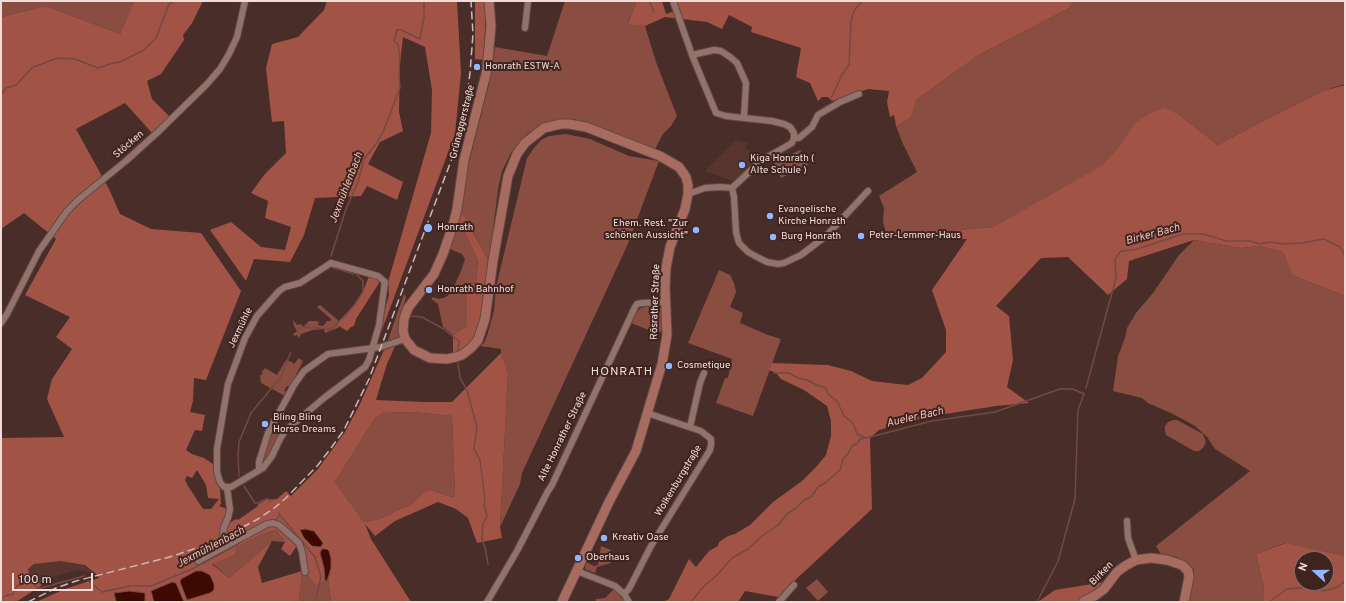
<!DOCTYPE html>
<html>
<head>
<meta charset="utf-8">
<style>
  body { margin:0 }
  #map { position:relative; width:1346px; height:603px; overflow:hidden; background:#492d28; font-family:Overpass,sans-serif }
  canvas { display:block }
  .frame { position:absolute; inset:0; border:2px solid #f0ddda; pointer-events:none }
  .north { position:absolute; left:1294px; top:551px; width:40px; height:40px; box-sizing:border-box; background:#3e231e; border:1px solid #856d69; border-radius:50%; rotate:291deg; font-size:11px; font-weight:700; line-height:16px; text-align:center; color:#f0ddda }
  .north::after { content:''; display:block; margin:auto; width:14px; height:18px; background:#91b8fd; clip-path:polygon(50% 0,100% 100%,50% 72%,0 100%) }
  .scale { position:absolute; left:12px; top:573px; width:81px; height:18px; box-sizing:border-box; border:2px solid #f0ddda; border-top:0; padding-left:5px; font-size:12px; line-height:14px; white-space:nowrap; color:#f0ddda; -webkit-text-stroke:3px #3e231e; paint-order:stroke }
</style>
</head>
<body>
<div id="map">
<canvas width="1346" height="603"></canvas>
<div class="frame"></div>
<div class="north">N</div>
<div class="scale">100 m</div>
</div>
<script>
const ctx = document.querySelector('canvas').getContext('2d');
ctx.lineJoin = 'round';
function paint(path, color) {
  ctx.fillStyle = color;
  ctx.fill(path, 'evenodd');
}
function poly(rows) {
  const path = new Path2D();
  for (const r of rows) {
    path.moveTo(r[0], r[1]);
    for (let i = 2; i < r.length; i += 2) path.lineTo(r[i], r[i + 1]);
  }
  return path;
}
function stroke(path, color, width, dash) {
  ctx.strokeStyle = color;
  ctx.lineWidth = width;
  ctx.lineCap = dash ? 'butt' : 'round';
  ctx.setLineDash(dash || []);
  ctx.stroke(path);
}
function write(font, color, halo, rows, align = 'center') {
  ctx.font = font + ' Overpass,sans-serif';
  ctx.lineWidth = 4;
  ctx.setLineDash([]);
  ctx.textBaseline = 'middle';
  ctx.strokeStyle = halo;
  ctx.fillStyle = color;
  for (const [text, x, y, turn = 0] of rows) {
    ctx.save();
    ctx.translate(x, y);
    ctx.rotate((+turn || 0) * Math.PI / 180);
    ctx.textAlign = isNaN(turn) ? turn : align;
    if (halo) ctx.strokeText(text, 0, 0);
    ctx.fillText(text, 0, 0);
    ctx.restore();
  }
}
paint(poly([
  [736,140,748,143,746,149,760,158,738,179,733,181,705,171],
  [60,561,85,565,95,573,93,573,78,570,53,577,46,584,42,585,30,577,28,569,34,564]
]), '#58352e');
paint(poly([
  [1,1,134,1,120,34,46,6,1,17],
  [565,1,634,1,636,3,628,23,645,26,656,62,677,116,671,126,663,134,655,149,586,122,571,119,555,120,539,126,527,134,511,153,502,171,498,190,489,261,467,221,459,217,469,162,490,80,495,47,547,56],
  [1073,1,1345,1,1345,84,1323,91,1265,120,1218,145,1179,115,1121,144,1104,165,993,227,947,231,930,238,886,233,883,222,884,208,879,196,917,172,902,142,896,126,911,118,917,99,979,55,1069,8],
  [566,134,590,139,629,156,659,161,627,246,522,473,520,484,500,527,508,373,501,353,501,349,480,346,477,348,484,343,487,336,494,311,496,287,527,158,534,148,541,140,549,136],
  [800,150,808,165,781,178,774,163],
  [457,228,464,230,478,261,476,282,467,292,467,326,453,335,443,327,438,304,431,299,433,297,439,299,446,297,451,293,461,271,465,259,462,254,450,249],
  [1194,240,1241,248,1260,246,1283,252,1292,275,1345,296,1345,556,1285,543,1256,554,1264,587,1263,602,1189,602,1194,569,1177,557,1161,554,1156,546,1250,471,1215,449,1207,437,1195,426,1173,414,1148,403,1142,398,1113,391,1118,356,1125,338,1127,328,1136,313,1153,293,1179,255],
  [719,270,730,275,734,283,736,292,730,307,743,313,740,323,768,335,781,339,753,416,716,403,725,378,728,378,732,359,688,343],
  [404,294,406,297,401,314,400,336,395,339,388,340],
  [320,305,339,321,336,324,340,327,325,333,324,329,313,330,301,334,299,338,297,335,295,336,293,334,297,331,294,326,293,320,297,325,301,324,303,327,309,321,316,321,319,322,318,325,323,326,327,321,330,321,331,319,317,307],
  [655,306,660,309,662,313,663,332,651,331,631,323,636,312,641,308,645,307],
  [299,358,303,361,290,387,287,386,284,391,287,392,285,396,261,383,260,376,263,373,261,371,264,370,265,368,277,375,286,360,292,362,294,364],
  [412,412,452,416,455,496,451,497,431,490,424,492,413,503,380,519,364,522,335,482,375,418,383,413],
  [1173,420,1177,420,1203,434,1206,442,1203,448,1199,451,1194,451,1166,435,1165,431,1165,426,1168,422],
  [274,429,276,429,280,432,278,434,278,439,268,460,262,465,261,464,263,456],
  [276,530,285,542,272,541,229,578,212,563,235,555,235,547,262,534],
  [601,546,611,550,611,563,597,567,595,573,585,569,586,562,594,566,598,565],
  [302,571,305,572,316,586,325,580,327,581,328,578,331,602,299,602],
  [817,579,828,592,818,601,806,588],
  [614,589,625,602,596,602,596,599,605,598]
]), '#8a4d42');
paint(poly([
  [134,1,203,1,192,23,183,35,184,40,161,74,147,81,152,99,171,118,153,134,125,103,76,129,109,189,120,214,151,229,201,233,241,291,206,380,194,378,193,401,190,412,205,415,202,431,195,430,186,450,192,454,204,458,213,464,215,475,220,489,221,504,219,506,227,509,224,523,228,524,236,519,238,520,258,506,257,505,266,500,277,499,286,491,291,496,318,469,345,432,360,404,384,350,395,346,387,364,376,400,424,402,452,402,501,353,508,373,500,527,502,538,477,543,468,518,456,509,438,502,395,521,375,536,365,524,371,539,411,602,331,602,328,578,330,574,322,549,320,553,324,568,325,580,316,586,305,572,298,544,290,556,281,549,285,542,276,530,262,534,236,547,235,555,212,564,229,578,272,541,258,567,262,583,302,571,299,602,184,602,176,584,151,591,154,602,145,602,144,593,115,601,116,602,36,602,65,589,99,578,95,573,85,565,60,561,34,564,28,569,30,577,42,585,16,602,1,602,1,438,64,437,47,399,52,379,72,349,56,337,70,317,25,295,56,239,24,213,1,229,1,17,46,6,120,34],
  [412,412,452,416,455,496,451,497,431,490,424,492,413,503,380,519,364,522,335,482,375,418,383,413],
  [197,470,206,485,208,498,219,499,211,509,203,509,188,486,185,480,187,476,192,478],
  [327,1,457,1,461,73,455,134,380,335,378,334,389,295,388,282,431,133,432,90,425,47,403,37,400,63,399,112,403,131,380,142,368,164,403,182,397,200,367,186,361,196,315,198,304,235,290,262,254,259,246,281,210,230,231,222,261,247,285,250,291,227,265,218,268,201,251,193,264,175,286,153,284,121,272,122,266,68,272,44,298,37,324,10],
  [475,1,486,1,484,60,475,59],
  [634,1,662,1,666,14,678,10,676,1,1073,1,1069,8,979,55,917,99,911,118,896,126,894,115,890,117,887,102,889,91,868,89,832,101,828,97,822,97,818,101,810,83,796,77,801,48,751,32,752,27,729,15,722,29,707,22,665,17,645,26,628,24,636,3],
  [1345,85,1345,296,1292,275,1283,252,1260,246,1241,248,1194,240,1129,261,1127,279,1108,295,1068,257,1041,258,996,306,1009,316,1013,360,1007,387,1029,403,996,406,932,416,879,430,870,438,872,509,792,583,778,597,745,591,738,602,663,602,669,599,689,559,696,567,709,551,718,546,719,542,728,536,735,534,750,525,773,502,802,481,817,466,826,455,831,436,831,421,827,406,804,390,781,379,776,373,769,370,772,363,828,365,851,371,872,381,898,384,908,385,922,378,946,352,946,330,932,290,967,239,930,238,947,231,993,227,1103,165,1121,144,1136,122,1149,114,1165,108,1179,115,1218,145,1265,120,1323,91],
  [462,213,489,261,481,321,475,337,463,350,453,354,453,335,467,326,467,292,476,282,478,261,464,230,457,228,459,217],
  [369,276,376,277,379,283,356,319,354,326,351,327,347,331,336,324,355,304,363,292],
  [1286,543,1345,556,1345,602,1263,602,1264,587,1256,554],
  [1302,559,1326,559,1326,583,1302,583],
  [1104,582,1096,592,1078,602,1038,602,1055,590]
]), '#a15446');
const water = poly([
  [305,529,314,531,323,543,321,547,312,546,304,538,300,530,305,529],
  [322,549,327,549,329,551,331,559,331,568,327,581,325,580,324,568,320,553,322,549],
  [196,571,202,571,210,575,214,584,214,590,210,593,187,600,180,582,181,579,196,571],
  [172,582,176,583,184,602,154,602,151,591,172,582],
  [129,591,145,593,145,602,116,602,114,593,129,591]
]);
paint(water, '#3f0903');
stroke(water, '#744944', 1);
stroke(poly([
  [649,1,654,12],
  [1,95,6,88,16,85,33,67,58,58,75,59,98,68,113,63,120,62,144,50,156,38,169,4,175,1],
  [831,98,842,75,849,65,851,21,854,11,862,1],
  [331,256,346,209,358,182,364,159,376,144,383,132,400,88,399,73,400,58,398,44,394,41,397,30,401,30,420,39,424,17,424,1],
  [331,267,354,274],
  [410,316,422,317,442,328,459,341,458,351],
  [298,335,298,329,303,327,331,329,345,316,355,304,363,292,363,281,357,275],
  [458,363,460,378,467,390,477,427,474,449,480,460,485,499,484,505,487,516,483,524,482,541,485,547,488,564],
  [774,373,789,373,800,379,805,379,819,386,825,387,828,394,837,401,844,416,853,423,857,434,866,438,932,421,995,412,1060,389,1073,389,1084,394,1084,393],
  [1086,388,1116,278,1115,259,1121,251,1134,250,1183,234,1204,234,1226,241,1250,241,1259,244,1270,242,1284,244,1302,243,1324,239,1340,247,1344,254,1345,258],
  [239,476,238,456,239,442,251,413,280,378,291,352],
  [244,486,255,503,258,503,266,499,269,499,270,502],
  [280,515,315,557,321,577,315,602],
  [273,522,280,515,279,513],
  [255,534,271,525],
  [88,581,102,592,130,586,151,586,192,569,235,546,245,539],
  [1,599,5,596,13,594,17,586,27,582,33,583,38,588,41,588,84,576],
  [691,602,704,586,717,575,732,558,748,549,762,536,778,525,788,513,795,509,804,500,811,497,818,487,825,483,840,470,843,459,847,455,853,445,857,444,860,439,865,438],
  [1037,602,1058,561,1075,499,1078,410,1084,394],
  [1269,602,1287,589,1312,587,1324,591,1338,587,1343,582,1345,584]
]), '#744944', 1.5);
const street = poly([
  [673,1,692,55,716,113,726,116,744,118],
  [525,28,528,1],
  [692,55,714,50,721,51,730,57,737,63,746,83,744,118,772,121,784,124,790,127,794,133,794,138,792,143,762,160,732,188],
  [794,138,799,138,812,127,818,115,840,102,859,94],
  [732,188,734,197,736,232,739,243,748,252,757,257,767,262,778,264,784,263,801,255,826,236,868,191],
  [688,194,705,188,720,187,732,188],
  [331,263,378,276,385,282,379,325,369,360,365,367,324,398,285,431,280,439,272,456,263,468,231,487,224,487,220,482,217,472,217,449,228,384,245,338,257,316,279,291,285,287,300,283,331,263],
  [1,323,7,314,39,251,67,211,78,200,127,160,159,131,207,84,220,69,229,54,237,37,245,1],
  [690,427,700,383,704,373],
  [259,470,259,462,268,433,294,385,304,371,328,354,381,347,405,339],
  [227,488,230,509,228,518,224,527,223,534,228,545],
  [1127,521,1128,538,1136,560],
  [198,561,267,524,273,523,279,525,299,543,302,552,305,572],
  [577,571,615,586,624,594,629,602],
  [624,594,628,590,631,585,651,546,710,450,711,445,711,439,701,431,647,413],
  [487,602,517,551,548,491,552,485,635,307,637,304,642,303,666,302],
  [779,602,794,585]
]);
const secondary = poly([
  [489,1,491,26,487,70,464,160,457,209,453,225,443,254,434,274,408,308,404,319,403,331,405,339,414,350,430,358,447,359,456,357,462,355,471,348,478,340,485,319,493,261,508,176,517,154,525,143,544,128,561,124,569,124,586,127,660,156,679,167,686,177,688,185,688,194,685,209,670,247,666,268,665,287,667,335,662,364,658,377,636,451,609,502,562,602],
  [1083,602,1096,595,1104,589,1117,572,1125,566,1136,560,1151,558,1167,560,1182,565,1188,571,1189,577,1184,602]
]);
stroke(street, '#604945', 8);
stroke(secondary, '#604945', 11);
stroke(street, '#92726b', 6);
stroke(secondary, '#a86b60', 9);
stroke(poly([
  [28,602,56,588,76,581,173,556,202,546,228,535,258,519,273,509,286,498,318,465,331,448,344,430,369,379,454,153,465,111,470,73,473,34,471,1]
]), '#ccb8b4', 1.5, [8, 4]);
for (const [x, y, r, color] of [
  [477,67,4,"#91b8fd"],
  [742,165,4,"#91b8fd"],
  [770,216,4,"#91b8fd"],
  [428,228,5,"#91b8fd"],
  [696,230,4,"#91b8fd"],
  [861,236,4,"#91b8fd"],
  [773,237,4,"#91b8fd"],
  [429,290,4,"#91b8fd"],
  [669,366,4,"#91b8fd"],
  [265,424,4,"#91b8fd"],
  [604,538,4,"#91b8fd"],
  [578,558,4,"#91b8fd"]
]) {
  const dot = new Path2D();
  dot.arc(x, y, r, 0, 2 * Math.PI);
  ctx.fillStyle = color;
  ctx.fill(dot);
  stroke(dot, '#3e231e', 1.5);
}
write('10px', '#f0ddda', '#3e231e', [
  ["Honrath ESTW-A",485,67],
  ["Kiga Honrath (",750,159],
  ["Alte Schule )",750,171],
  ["Evangelische",778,210],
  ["Kirche Honrath",778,222],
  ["Ehem. Rest. \"Zur",688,224,"right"],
  ["schönen Aussicht\"",688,236,"right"],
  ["Honrath",437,228],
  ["Peter-Lemmer-Haus",869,236],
  ["Burg Honrath",781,237],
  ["Honrath Bahnhof",437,290],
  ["Cosmetique",677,366],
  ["Bling Bling",273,418],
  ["Horse Dreams",273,430],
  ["Kreativ Oase",612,538],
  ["Oberhaus",586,558]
], 'left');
write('10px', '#f0ddda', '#3e231e', [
  ["Grünaggerstraße",463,122,-76],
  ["Stöcken",129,145,-41],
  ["Rösrather Straße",656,302,-88],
  ["Jexmühle",241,328,-64],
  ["Alte Honrather Straße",563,437,-64],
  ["Wolkenburgstraße",679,481,-59],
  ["Birken",1102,574,-46]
]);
write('italic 11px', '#f1c3ba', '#3e231e', [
  ["Jexmühlenbach",347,188,-69],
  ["Birker Bach",1153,235,-15],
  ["Aueler Bach",915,418,-13],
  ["Jexmühlenbach",211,548,-28]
]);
ctx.letterSpacing = '1px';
write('12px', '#f0ddda', '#3e231e', [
  ["HONRATH",622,373]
]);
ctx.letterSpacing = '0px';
</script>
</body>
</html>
